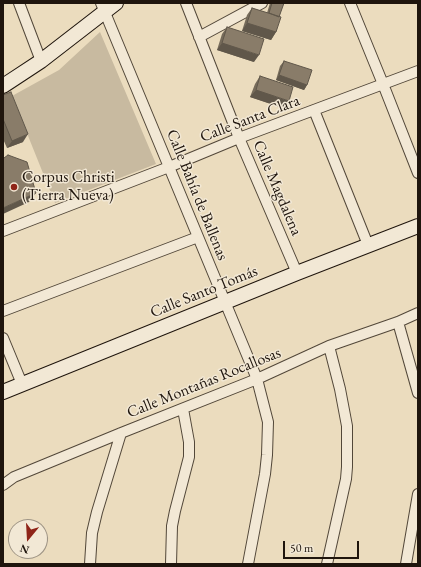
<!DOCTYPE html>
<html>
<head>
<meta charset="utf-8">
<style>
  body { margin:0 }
  #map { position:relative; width:421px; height:567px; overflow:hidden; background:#ebdcbe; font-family:"EB Garamond",serif }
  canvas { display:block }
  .frame { position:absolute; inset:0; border:4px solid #1f150d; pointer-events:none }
  .north { position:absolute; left:8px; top:519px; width:40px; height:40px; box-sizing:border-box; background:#f2e8d5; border:1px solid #9e9485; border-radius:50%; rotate:198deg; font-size:11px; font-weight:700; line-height:16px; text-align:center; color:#1f150d }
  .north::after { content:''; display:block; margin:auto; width:14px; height:18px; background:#8f2418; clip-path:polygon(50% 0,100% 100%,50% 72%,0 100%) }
  .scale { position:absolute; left:283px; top:541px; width:76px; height:18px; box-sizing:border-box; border:2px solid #1f150d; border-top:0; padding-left:5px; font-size:12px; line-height:14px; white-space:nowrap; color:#1f150d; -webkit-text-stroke:3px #f2e8d5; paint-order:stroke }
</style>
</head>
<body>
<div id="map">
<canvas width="421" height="567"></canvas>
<div class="frame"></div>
<div class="north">N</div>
<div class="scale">50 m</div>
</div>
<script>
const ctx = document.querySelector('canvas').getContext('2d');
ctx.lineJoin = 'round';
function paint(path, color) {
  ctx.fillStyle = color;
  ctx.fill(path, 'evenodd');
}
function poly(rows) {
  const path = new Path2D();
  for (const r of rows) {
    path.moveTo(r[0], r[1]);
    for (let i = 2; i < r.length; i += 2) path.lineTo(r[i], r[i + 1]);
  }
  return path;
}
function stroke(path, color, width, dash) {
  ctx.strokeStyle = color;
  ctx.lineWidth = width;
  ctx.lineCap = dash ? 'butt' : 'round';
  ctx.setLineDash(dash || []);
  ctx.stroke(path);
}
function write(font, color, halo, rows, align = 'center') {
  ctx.font = font + ' "EB Garamond",serif';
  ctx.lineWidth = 3;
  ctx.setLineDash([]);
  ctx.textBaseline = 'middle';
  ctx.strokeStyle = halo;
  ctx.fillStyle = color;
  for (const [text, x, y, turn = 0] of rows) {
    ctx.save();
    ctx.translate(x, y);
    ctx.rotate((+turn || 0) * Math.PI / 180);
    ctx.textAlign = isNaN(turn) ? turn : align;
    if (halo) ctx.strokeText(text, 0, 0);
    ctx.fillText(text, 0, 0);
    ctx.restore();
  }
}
paint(poly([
  [100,32,156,164,55,203,12,96,59,70]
]), '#c8baa0');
const street = poly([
  [19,3,41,61],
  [101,3,257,379,268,422,267,455,265,474,248,564],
  [186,3,239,138,297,273],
  [350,3,383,84,418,173],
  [199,37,262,3],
  [314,110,368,245],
  [3,231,169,167,239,138,418,71],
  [3,311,198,237],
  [398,322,418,393],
  [3,338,22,384],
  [3,485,14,477,121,433,257,379,329,346,398,322,418,313],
  [90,564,92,533,97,512,121,433],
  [171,564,172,526,175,511,189,457,189,442,183,409],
  [327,564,346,479,347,467,347,426,340,389,329,346],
  [406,564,418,494]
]);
const secondary = poly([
  [3,86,41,61,116,3],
  [3,392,297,273,418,226]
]);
stroke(street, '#524739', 12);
stroke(secondary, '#1f150d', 16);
stroke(street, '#f2e8d5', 10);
stroke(secondary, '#f2e8d5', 14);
paint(poly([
  [270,3,284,3,279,17,276,32,271,40,242,31,247,15,252,8,267,13],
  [227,27,254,62,217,50,222,34],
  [284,61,307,85,304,90,276,80,280,66],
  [260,76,283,108,250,97,255,84],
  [3,95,23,142,7,148,3,139]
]), '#766b5a');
paint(poly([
  [247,23,276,32,271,40,242,31],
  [222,43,259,55,254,62,217,50],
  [279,75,307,85,304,90,276,80],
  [256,90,289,101,283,108,250,97],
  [28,134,23,142,7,148,12,141],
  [36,193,29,202,3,214,3,208]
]), '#60574a');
const building = poly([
  [272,3,284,3,279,17,269,13,272,3],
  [252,8,281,17,276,32,247,23,252,8],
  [227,27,264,39,259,55,222,43,227,27],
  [284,61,312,70,307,85,279,75,284,61],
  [260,76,293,87,289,101,256,90,260,76],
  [11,92,28,134,12,141,3,119,3,95,11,92],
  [8,155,27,162,36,193,3,208,3,157,4,158,8,155]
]);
paint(building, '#897c69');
stroke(building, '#60574a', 1);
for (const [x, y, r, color] of [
  [14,187,4,"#8f2418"]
]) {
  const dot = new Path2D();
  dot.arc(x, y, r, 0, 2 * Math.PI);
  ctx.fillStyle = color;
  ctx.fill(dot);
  stroke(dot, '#f2e8d5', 1.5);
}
write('16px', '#1f150d', '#f2e8d5', [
  ["Calle Santa Clara",250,119,-21],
  ["Calle Magdalena",277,188,67],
  ["Calle Bahía de Ballenas",197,195,68],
  ["Calle Santo Tomás",204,292,-22],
  ["Calle Montañas Rocallosas",204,383,-22]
]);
write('16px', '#1f150d', '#f2e8d5', [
  ["Corpus Christi",22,178],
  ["(Tierra Nueva)",22,196]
], 'left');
</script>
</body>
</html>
